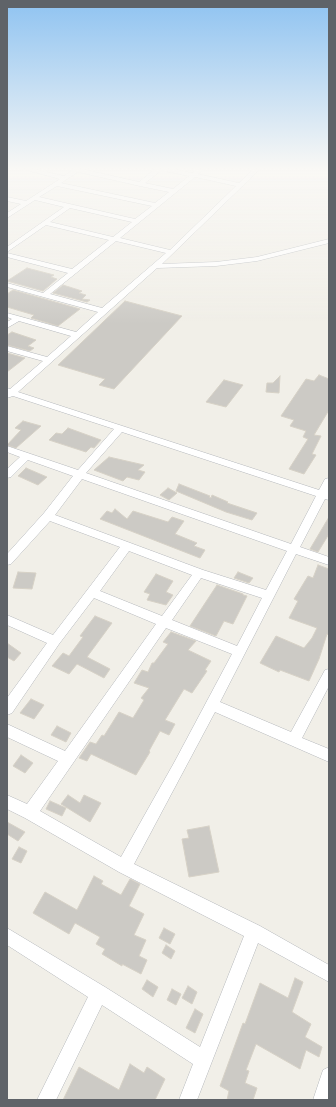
<!DOCTYPE html>
<html>
<head>
<meta charset="utf-8">
<style>
  body { margin:0 }
  #map { position:relative; width:336px; height:1107px; overflow:hidden; background:#f1efe8; font-family:"Open Sans",sans-serif }
  canvas { display:block }
  .frame { position:absolute; inset:0; border:8px solid #5f6368; pointer-events:none }
</style>
</head>
<body>
<div id="map">
<canvas width="336" height="1107"></canvas>
<div class="frame"></div>
</div>
<script>
const ctx = document.querySelector('canvas').getContext('2d');
ctx.lineJoin = 'round';
function paint(path, color) {
  ctx.fillStyle = color;
  ctx.fill(path, 'evenodd');
}
function poly(rows) {
  const path = new Path2D();
  for (const r of rows) {
    path.moveTo(r[0], r[1]);
    for (let i = 2; i < r.length; i += 2) path.lineTo(r[i], r[i + 1]);
  }
  return path;
}
function stroke(path, color, width, dash) {
  ctx.strokeStyle = color;
  ctx.lineWidth = width;
  ctx.lineCap = dash ? 'butt' : 'round';
  ctx.setLineDash(dash || []);
  ctx.stroke(path);
}
const building = poly([
  [27,268,54,275,51,277,57,279,43,291,7,281,27,268],
  [63,285,82,291,79,293,86,295,82,299,90,300,87,302,53,293,63,285],
  [13,290,80,309,58,326,31,318,34,315,7,307,7,294,13,290],
  [125,301,182,316,114,389,99,385,105,379,58,365,125,301],
  [12,332,36,340,28,346,34,348,30,351,7,345,7,335,12,332],
  [7,353,25,358,7,372,7,353],
  [319,375,329,379,329,410,314,435,321,436,312,454,316,455,304,474,289,469,308,439,303,437,306,431,290,426,294,420,281,416,306,379,314,381,319,375],
  [280,376,279,393,266,392,267,383,273,383,280,376],
  [224,380,243,385,226,407,206,402,224,380],
  [23,421,41,426,16,448,7,445,21,430,15,428,23,421],
  [68,428,101,440,94,448,91,447,86,452,49,440,56,433,62,434,68,428],
  [109,457,144,465,138,470,145,472,139,480,127,477,123,481,94,470,109,457],
  [26,468,47,477,38,485,18,476,26,468],
  [179,484,210,496,209,497,211,498,212,495,228,502,227,503,257,513,252,520,226,512,176,491,179,484],
  [168,488,177,493,169,500,160,495,168,488],
  [115,509,127,519,133,511,168,522,172,517,184,521,175,534,197,543,194,546,205,550,200,558,100,519,107,511,112,513,115,509],
  [329,517,329,534,318,552,310,549,329,517],
  [318,565,329,569,329,635,327,634,319,659,309,681,280,670,279,672,260,663,276,636,304,648,312,638,317,628,289,618,298,601,294,599,308,576,313,578,318,565],
  [18,572,36,573,32,589,13,588,18,572],
  [238,572,253,578,249,583,234,578,238,572],
  [156,574,173,581,166,592,173,595,166,605,147,600,150,594,144,592,156,574],
  [217,585,243,594,243,595,247,596,233,624,224,621,216,636,190,626,217,585],
  [95,616,112,623,87,657,110,669,104,678,77,664,69,674,52,666,63,653,69,656,83,637,80,636,95,616],
  [171,632,196,641,188,650,211,661,205,670,207,671,192,693,184,689,165,720,175,724,169,735,160,731,149,751,150,752,136,775,91,754,87,761,79,758,90,742,96,744,102,735,104,736,119,712,133,718,144,700,141,698,149,688,134,683,142,670,148,672,152,663,154,663,168,644,163,642,171,632],
  [7,643,21,653,14,661,7,657,7,643],
  [31,699,44,705,34,719,20,713,31,699],
  [57,726,71,733,66,742,51,735,57,726],
  [21,755,33,763,25,773,13,766,21,755],
  [68,795,80,803,84,795,101,803,90,822,61,804,68,795],
  [50,801,66,808,62,816,46,809,50,801],
  [7,822,25,832,18,841,7,834,7,822],
  [209,826,219,872,189,877,182,839,189,838,187,830,209,826],
  [19,847,27,851,21,863,12,859,19,847],
  [94,876,103,881,101,884,121,895,130,879,140,884,129,906,144,914,134,935,146,940,139,956,147,960,141,974,122,964,122,966,102,954,105,949,96,944,100,937,75,923,69,934,33,913,45,892,77,910,94,876],
  [164,928,175,934,170,944,159,938,164,928],
  [166,945,175,951,171,959,162,953,166,945],
  [295,978,303,982,292,1012,311,1024,305,1037,322,1047,319,1057,306,1050,300,1069,256,1044,246,1070,249,1071,245,1083,257,1088,253,1100,227,1100,229,1091,220,1086,243,1023,245,1024,260,983,288,998,295,978],
  [147,980,158,987,153,997,142,989,147,980],
  [188,986,197,992,192,1004,182,998,188,986],
  [172,989,181,994,176,1005,167,1000,172,989],
  [195,1009,203,1014,195,1033,186,1028,195,1009],
  [130,1064,144,1073,147,1067,165,1079,155,1100,63,1100,79,1067,119,1090,130,1064]
]);
paint(building, '#cccac5');
stroke(building, '#d6d1c6', 1);
const minor = poly([
  [22,169,34,169,64,176,74,169,82,169,139,182,155,169,174,169,192,173,197,169,204,169,198,174,239,183,253,169,260,169,162,264,216,262,257,257,329,239,329,243,257,261,216,266,157,268,18,392,319,490,325,479,329,478,329,500,325,499,300,547,329,557,329,565,296,554,220,702,291,732,325,670,329,669,329,686,302,738,329,749,329,762,215,712,134,864,260,926,329,965,329,982,258,943,197,1100,179,1100,193,1064,102,1005,56,1100,37,1100,88,997,7,945,7,928,105,987,200,1047,244,936,119,872,25,818,7,809,7,795,27,804,58,761,7,737,7,724,65,751,156,624,94,598,59,644,12,713,7,715,7,698,47,643,7,625,7,615,53,635,120,547,50,521,11,564,7,565,7,554,44,513,73,476,28,460,11,477,7,478,7,469,20,457,7,452,7,446,78,470,114,429,13,396,7,398,7,388,10,389,43,361,7,351,7,346,47,357,71,336,19,321,7,328,7,322,12,319,7,317,7,313,76,332,98,312,7,287,7,283,43,293,68,273,7,257,7,253,72,269,109,240,46,225,7,252,7,247,64,207,35,200,7,218,7,213,21,204,7,201,7,197,26,201,60,179,22,169],
  [162,170,164,171,189,176,173,189,145,183,162,170],
  [78,172,140,186,169,192,155,203,61,183,78,172],
  [195,177,236,186,170,250,120,238,195,177],
  [57,186,152,206,135,219,39,197,57,186],
  [70,208,132,222,113,237,50,222,70,208],
  [116,241,166,253,102,308,50,294,116,241],
  [122,432,316,496,291,544,86,473,122,432],
  [82,479,287,551,266,590,203,570,55,515,82,479],
  [129,551,192,575,162,616,100,591,129,551],
  [201,578,262,598,237,646,172,620,201,578],
  [166,628,232,654,175,761,121,857,40,811,166,628],
  [329,1067,329,1100,313,1100,323,1070,329,1067]
]);
stroke(minor, '#b5b8bc', 1);
paint(minor, '#fff');
const sky = ctx.createLinearGradient(0, 0, 0, 324);
sky.addColorStop(0, '#8fc3f1');
sky.addColorStop(0.52, '#f9f8f5');
sky.addColorStop(1, '#f9f8f500');
ctx.fillStyle = sky;
ctx.fillRect(0, 0, 336, 324);
</script>
</body>
</html>
